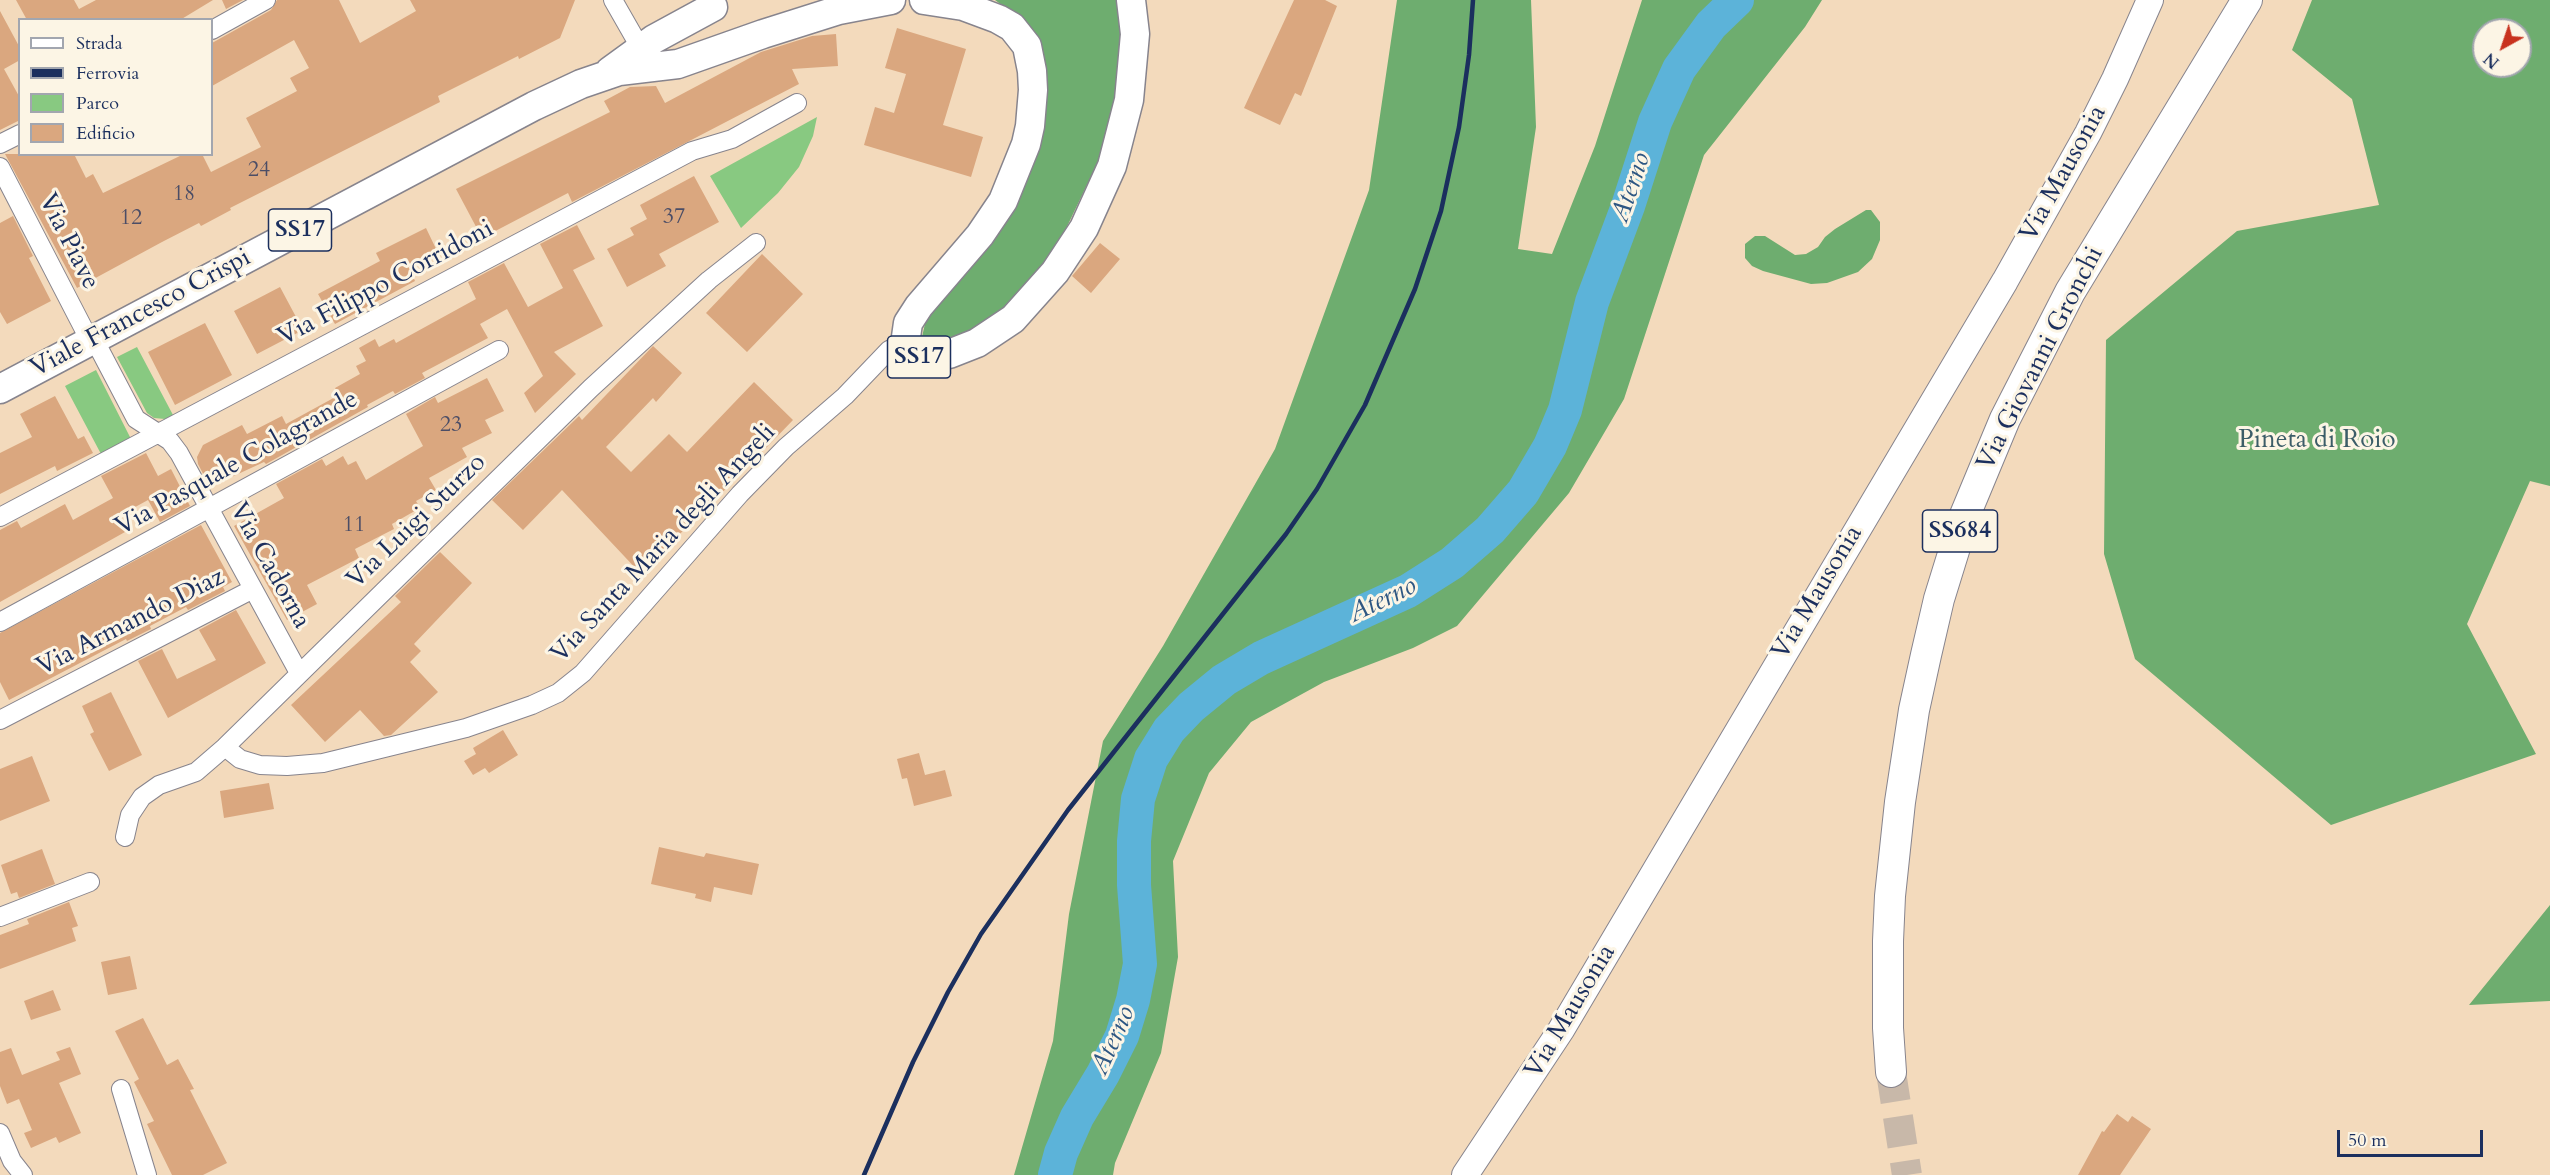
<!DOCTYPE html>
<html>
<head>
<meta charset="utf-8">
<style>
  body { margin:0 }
  #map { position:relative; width:2550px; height:1175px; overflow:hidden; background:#f3dabc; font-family:Cardo,serif }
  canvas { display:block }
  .legend { position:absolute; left:18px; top:18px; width:195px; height:138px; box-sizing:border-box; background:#fcf5e5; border:2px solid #a2a6af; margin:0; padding:8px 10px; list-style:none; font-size:18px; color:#1b2f5e }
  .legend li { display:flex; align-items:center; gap:12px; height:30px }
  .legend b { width:30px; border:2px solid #a2a6af }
  .north { position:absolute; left:2472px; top:18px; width:60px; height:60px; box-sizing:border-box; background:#fcf5e5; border:2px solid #a2a6af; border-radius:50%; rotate:220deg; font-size:16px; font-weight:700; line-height:24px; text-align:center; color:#1b2f5e }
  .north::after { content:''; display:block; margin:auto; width:21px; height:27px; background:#c8321e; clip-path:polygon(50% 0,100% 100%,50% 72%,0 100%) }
  .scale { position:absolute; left:2337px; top:1130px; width:146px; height:27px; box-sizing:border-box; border:3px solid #1b2f5e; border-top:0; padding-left:8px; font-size:18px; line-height:21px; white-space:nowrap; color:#1b2f5e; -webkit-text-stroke:4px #fcf5e5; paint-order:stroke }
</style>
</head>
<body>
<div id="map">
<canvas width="2550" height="1175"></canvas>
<ul class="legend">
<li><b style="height:8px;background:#fff"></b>Strada</li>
<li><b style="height:8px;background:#1b2f5e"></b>Ferrovia</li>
<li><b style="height:16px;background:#88c981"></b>Parco</li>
<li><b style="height:16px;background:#daa77f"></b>Edificio</li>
</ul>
<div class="north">N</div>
<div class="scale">50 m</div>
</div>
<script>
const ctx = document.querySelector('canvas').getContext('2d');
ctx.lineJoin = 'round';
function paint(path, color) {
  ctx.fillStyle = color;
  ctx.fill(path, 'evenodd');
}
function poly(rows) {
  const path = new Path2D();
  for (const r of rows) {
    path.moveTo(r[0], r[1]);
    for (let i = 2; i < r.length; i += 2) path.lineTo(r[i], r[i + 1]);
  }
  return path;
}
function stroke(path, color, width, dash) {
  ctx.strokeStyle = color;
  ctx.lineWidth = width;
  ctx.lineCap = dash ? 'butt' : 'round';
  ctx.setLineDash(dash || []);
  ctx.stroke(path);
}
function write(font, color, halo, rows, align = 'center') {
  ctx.font = font + ' Cardo,serif';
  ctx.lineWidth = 6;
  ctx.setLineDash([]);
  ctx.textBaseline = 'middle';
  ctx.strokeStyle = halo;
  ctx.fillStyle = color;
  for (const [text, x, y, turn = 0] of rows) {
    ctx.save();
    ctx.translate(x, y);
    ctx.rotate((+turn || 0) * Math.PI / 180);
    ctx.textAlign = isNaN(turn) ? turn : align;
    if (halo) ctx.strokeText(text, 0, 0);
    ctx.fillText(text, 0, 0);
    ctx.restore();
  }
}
paint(poly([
  [817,117,813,136,799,167,778,193,741,228,710,176],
  [137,347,173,415,165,419,154,418,147,413,117,357],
  [96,370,131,439,101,454,65,386]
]), '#88c981');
paint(poly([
  [995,0,1116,0,1120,21,1121,48,1118,81,1110,121,1097,164,1062,237,1043,265,1026,288,995,316,964,335,929,345,922,337,926,319,1029,165,1019,18],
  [1397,0,1531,0,1536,127,1518,249,1552,254,1595,146,1642,0,1822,0,1805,27,1704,155,1624,399,1569,493,1457,626,1413,648,1324,682,1251,722,1209,773,1173,861,1178,957,1161,1053,1115,1163,1113,1175,1014,1175,1053,1041,1069,914,1103,741,1163,646,1275,449,1369,190],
  [2312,0,2550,0,2550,486,2530,481,2467,624,2536,754,2331,825,2135,659,2104,554,2106,340,2237,231,2379,205,2352,99,2292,50],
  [2484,30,2520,30,2520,66,2484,66],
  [1866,210,1871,210,1880,222,1880,240,1872,259,1858,272,1827,283,1811,284,1763,271,1752,266,1745,258,1745,244,1755,236,1765,236,1795,255,1806,254,1818,247,1825,237,1835,229],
  [2550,905,2550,1001,2469,1005]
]), '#6ead6f');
stroke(poly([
  [1055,1175,1061,1153,1077,1117,1103,1074,1122,1036,1133,1000,1140,964,1134,885,1134,841,1138,799,1151,759,1169,730,1191,707,1224,680,1261,658,1408,591,1452,563,1490,530,1523,492,1550,446,1565,410,1592,302,1628,206,1655,122,1679,69,1711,25,1737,0]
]), '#5cb3d9', 34);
paint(poly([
  [16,0,74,0,79,9,96,0,213,0,180,20,27,20],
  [222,0,243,0,226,9],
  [277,0,339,0,360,43,416,11,410,0,575,0,560,38,519,59,518,56,438,96,440,102,230,208,231,210,201,226,199,223,162,242,77,288,5,154,74,154,86,178,93,174,103,193,184,154,202,154,211,172,261,147,246,118,297,91,290,78,309,68,294,40,212,86,212,43,271,10],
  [1294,0,1325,0,1337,6,1301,96,1295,93,1280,125,1244,108],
  [0,11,20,48,20,60,4,69,20,98,20,120,0,130],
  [897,28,966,49,943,125,983,137,971,177,864,145,875,107,894,113,906,74,885,68],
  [836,34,838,66,792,69,799,84,572,202,568,193,482,238,456,189,610,112,604,101,630,87,656,86,665,103,761,52,812,36],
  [694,176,719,222,659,254,666,266,627,287,607,249,634,235,630,228,647,219,640,205],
  [13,216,33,256,29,258,51,301,7,324,0,312,0,223],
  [577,225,595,259,573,270,603,326,554,352,576,374,535,413,524,393,543,376,507,309,480,324,488,338,422,373,425,378,395,394,393,391,367,405,368,407,266,464,264,462,210,487,198,464,197,457,203,445,242,425,247,434,282,416,286,424,339,395,335,388,360,374,356,366,366,361,359,348,375,339,379,347,394,339,396,343,476,299,468,282,504,263,528,307,563,288,540,244],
  [426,228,438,253,409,267,415,281,335,324,318,294,380,261,376,253],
  [1100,243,1120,259,1091,293,1072,276],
  [762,254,803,294,747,352,706,313],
  [280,287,303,330,257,354,234,311],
  [205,323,232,375,175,405,148,352],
  [653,346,682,373,656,402,653,398,606,447,631,472,669,434,687,452,754,382,793,420,739,476,640,573,562,490,523,530,492,500,579,416,582,420],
  [487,378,504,411,485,420,492,433,462,448,467,457,429,478,436,490,416,501,420,508,392,524,394,529,355,549,359,558,307,585,317,604,287,620,234,526,284,498,276,484,322,459,326,466,343,456,348,465,356,461,366,480,423,446,406,414,435,397,438,403],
  [55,396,78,439,84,436,93,453,57,471,55,466,0,494,0,453,32,437,20,414],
  [146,453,158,476,171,469,190,506,160,522,148,500,117,517,125,532,0,602,0,530,17,521,21,528,65,504,73,520,113,498,101,476],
  [201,525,232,582,223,587,225,591,188,610,186,607,150,626,151,629,127,641,126,639,9,700,0,682,0,633],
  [440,552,472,583,414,644,421,651,410,662,438,692,391,735,384,736,360,710,325,742,291,705,401,602,395,596],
  [236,610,266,663,168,718,138,661,162,649,177,679,216,660,199,630],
  [111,692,142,755,109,771,90,734,94,732,82,706],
  [503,730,518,755,489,773,485,768,473,775,464,761,476,754,473,748],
  [919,753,925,775,945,770,952,796,914,806,907,778,902,779,897,759],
  [32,756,50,801,0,821,0,769],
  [269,783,274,809,224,818,220,791],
  [659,847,704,857,706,853,759,864,752,895,714,887,711,902,695,898,696,894,651,884],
  [42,849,55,884,19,898,17,892,11,894,1,865],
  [69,902,78,926,72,928,76,941,0,969,0,935,29,924,27,919],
  [130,956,137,989,108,995,101,962],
  [53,990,61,1010,31,1020,24,1001],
  [143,1018,167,1065,178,1059,194,1089,190,1090,227,1163,203,1175,172,1175,147,1124,154,1121,134,1082,139,1079,115,1031],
  [70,1047,81,1074,59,1083,81,1133,59,1143,56,1137,31,1148,24,1133,32,1130,19,1099,7,1104,0,1086,0,1052,11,1048,22,1075,60,1060,56,1052],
  [2117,1114,2128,1122,2132,1116,2151,1129,2120,1175,2078,1175,2102,1131,2104,1132]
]), '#daa77f');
stroke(poly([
  [1891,1072,1907,1175]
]), '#c8b8a9', 30, [30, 15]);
const minor = poly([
  [613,0,645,56],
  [212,30,266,0],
  [0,144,20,134],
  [0,167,90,341],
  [94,339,136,419,170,441,179,453,299,673],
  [0,517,692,151,732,139,797,103],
  [0,622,499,350],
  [0,720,253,589],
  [225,747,240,759,260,765,287,766,323,763,466,728,532,705,558,693,583,673,740,494,786,447,845,396,889,350,907,341],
  [125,837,130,815,142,797,159,785,196,772,225,747,591,388,709,280,756,243],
  [0,917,90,882],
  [121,1089,147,1175],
  [0,1133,12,1161,23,1175]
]);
const secondary = poly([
  [1465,1175,1561,1030,2005,281,2088,133,2115,79,2150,0]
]);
const primary = poly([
  [924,0,963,6,998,19,1012,27,1027,46,1032,71,1033,90,1030,126,1026,144,1003,201,980,235,919,306,908,323,906,337,908,345,919,357,928,359,949,354,977,343,1013,319,1055,272,1084,228,1112,166,1129,100,1135,34,1131,0],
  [610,71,654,39,713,7],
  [0,389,534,106,581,84,619,71,678,64,763,34,839,10,891,0]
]);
const trunk = poly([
  [1891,1072,1888,1028,1888,941,1890,896,1900,802,1914,710,1926,655,1939,599,1965,515,2005,419,2070,292,2247,0]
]);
stroke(minor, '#87848d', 20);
stroke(secondary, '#87848d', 28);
stroke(primary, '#87848d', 31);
stroke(trunk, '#87848d', 32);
stroke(minor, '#fff', 18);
stroke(secondary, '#fff', 26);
stroke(primary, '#fff', 28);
stroke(trunk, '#fff', 30);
stroke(poly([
  [864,1175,913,1062,948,992,981,934,1068,810,1286,534,1317,489,1365,405,1415,289,1441,211,1459,127,1469,55,1473,0]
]), '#1b2f5e', 4.5);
write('22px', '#4b4d66', null, [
  ["24",259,171],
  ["18",184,195],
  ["37",674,218],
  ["12",131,219],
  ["23",451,426],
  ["11",354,526]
]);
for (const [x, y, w] of [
  [300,230,63],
  [919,357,63],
  [1960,531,75]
]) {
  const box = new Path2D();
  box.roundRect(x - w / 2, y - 21, w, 42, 4.5);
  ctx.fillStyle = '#fcf5e5';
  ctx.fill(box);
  stroke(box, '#1b2f5e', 1.5);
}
write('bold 24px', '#1b2f5e', null, [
  ["SS17",300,230],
  ["SS17",919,357],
  ["SS684",1960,531]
]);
write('26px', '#1b2f5e', '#fcf5e5', [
  ["Via Mausonia",2064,174,-61],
  ["Via Piave",68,242,63],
  ["Via Filippo Corridoni",386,284,-28],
  ["Viale Francesco Crispi",141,314,-28],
  ["Via Giovanni Gronchi",2041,359,-63],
  ["Via Pasquale Colagrande",237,464,-29],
  ["Via Luigi Sturzo",417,522,-44],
  ["Via Santa Maria degli Angeli",664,544,-47],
  ["Via Cadorna",269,566,61],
  ["Via Mausonia",1818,593,-59],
  ["Via Armando Diaz",131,623,-27],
  ["Via Mausonia",1571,1012,-59]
]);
write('26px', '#3c5d68', '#fcf5e5', [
  ["Pineta di Roio",2317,441]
]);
write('italic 27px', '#2e5783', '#fcf5e5', [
  ["Aterno",1632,188,-71],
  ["Aterno",1383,601,-26],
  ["Aterno",1114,1041,-66]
]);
</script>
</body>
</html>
